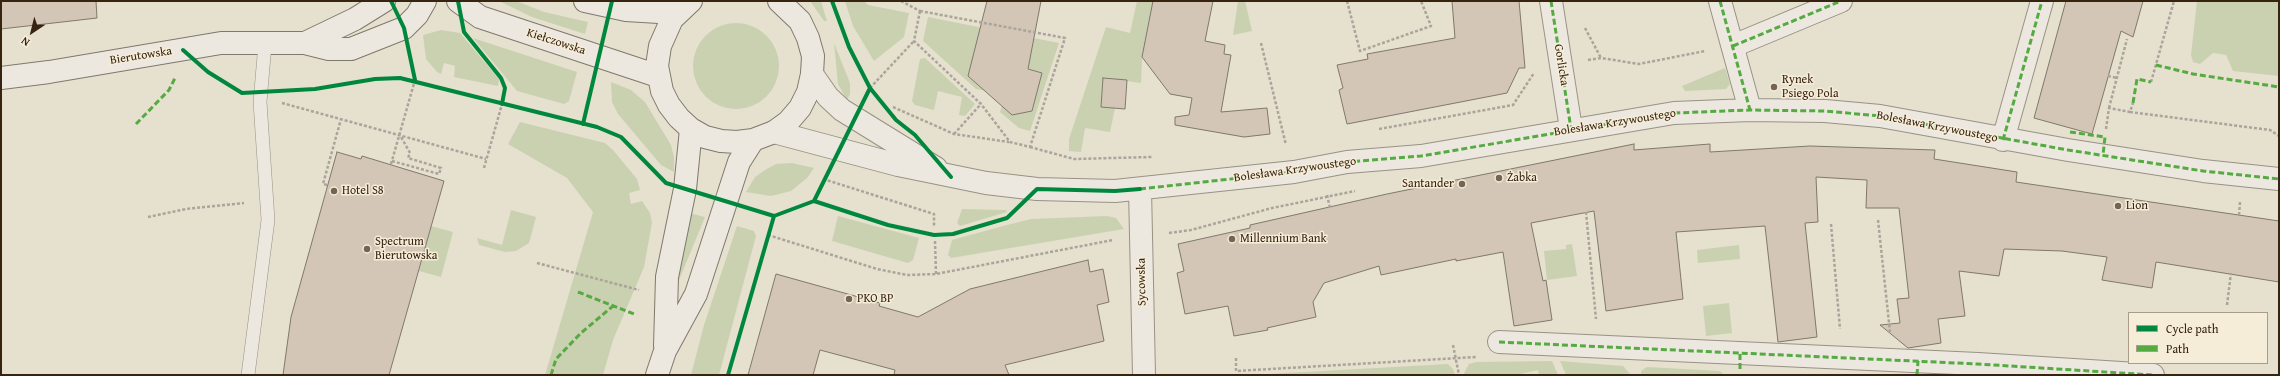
<!DOCTYPE html>
<html>
<head>
<meta charset="utf-8">
<style>
  body { margin:0 }
  #map { position:relative; width:2280px; height:376px; overflow:hidden; background:#e6e0ce; font-family:"Gentium Book Plus",serif }
  canvas { display:block }
  .frame { position:absolute; inset:0; border:2px solid #362310; pointer-events:none }
  .legend { position:absolute; left:2128px; top:312px; width:140px; height:52px; box-sizing:border-box; background:#f6edd9; border:1px solid #a99c89; margin:0; padding:5px 7px; list-style:none; font-size:12px; color:#362310 }
  .legend li { display:flex; align-items:center; gap:8px; height:20px }
  .legend b { width:20px; border:1px solid #a99c89 }
  .north { position:absolute; left:12px; top:12px; width:40px; height:40px; -webkit-text-stroke:3px #f6edd9; paint-order:stroke; rotate:215deg; font-size:11px; font-weight:700; line-height:16px; text-align:center; color:#362310 }
  .north::after { content:''; display:block; margin:auto; width:14px; height:18px; background:#362310; clip-path:polygon(50% 0,100% 100%,50% 72%,0 100%) }
</style>
</head>
<body>
<div id="map">
<canvas width="2280" height="376"></canvas>
<div class="frame"></div>
<ul class="legend">
<li><b style="height:5px;background:#00873e"></b>Cycle path</li>
<li><b style="height:5px;background:#55aa42"></b>Path</li>
</ul>
<div class="north">N</div>
</div>
<script>
const ctx = document.querySelector('canvas').getContext('2d');
ctx.lineJoin = 'round';
function paint(path, color) {
  ctx.fillStyle = color;
  ctx.fill(path, 'evenodd');
}
function poly(rows) {
  const path = new Path2D();
  for (const r of rows) {
    if (r.length === 3) {
      path.moveTo(r[0] + r[2], r[1]);
      path.arc(r[0], r[1], r[2], 0, 2 * Math.PI);
      continue;
    }
    path.moveTo(r[0], r[1]);
    for (let i = 2; i < r.length; i += 2) path.lineTo(r[i], r[i + 1]);
  }
  return path;
}
function stroke(path, color, width, dash) {
  ctx.strokeStyle = color;
  ctx.lineWidth = width;
  ctx.lineCap = dash ? 'butt' : 'round';
  ctx.setLineDash(dash || []);
  ctx.stroke(path);
}
function write(font, color, halo, rows, align = 'center') {
  ctx.font = font + ' "Gentium Book Plus",serif';
  ctx.lineWidth = 3;
  ctx.setLineDash([]);
  ctx.textBaseline = 'middle';
  ctx.strokeStyle = halo;
  ctx.fillStyle = color;
  for (const [text, x, y, turn = 0] of rows) {
    ctx.save();
    ctx.translate(x, y);
    ctx.rotate((+turn || 0) * Math.PI / 180);
    ctx.textAlign = isNaN(turn) ? turn : align;
    if (halo) ctx.strokeText(text, 0, 0);
    ctx.fillText(text, 0, 0);
    ctx.restore();
  }
}
paint(poly([
  [499,1,516,1,544,12,588,22,585,34,532,17],
  [810,1,821,1,827,21,824,21],
  [845,1,864,1,868,5,909,13,904,37,874,61,853,26],
  [1137,1,1153,1,1142,60,1141,83,1103,78,1101,107,1115,108,1110,132,1085,128,1081,152,1069,151,1069,139,1106,27,1130,33],
  [1238,1,1245,1,1252,31,1233,35],
  [2197,1,2279,1,2279,76,2233,71,2226,55,2213,53,2200,64,2193,62,2191,55],
  [928,17,1059,43,1030,131,1019,128,1000,112,1002,105,1012,115,1032,111,1042,73,974,53,987,91,976,89,923,41],
  [736,66,43],
  [441,30,460,33,499,79,498,86,454,77,455,66,444,63,441,74,437,72,426,59,423,35],
  [473,38,577,72,569,101,564,104,517,91],
  [834,43,850,83,850,94,847,100,838,84],
  [925,58,975,104,965,116,959,115,962,97,938,91,934,110,915,105,912,101,920,59],
  [1725,68,1730,84,1726,89,1685,91,1682,86],
  [611,82,631,90,645,102,671,145,674,157,674,172,661,165,618,114,612,102],
  [520,122,605,143,613,150,637,179,640,190,629,193,631,204,642,201,650,213,652,223,644,267,613,340,603,375,545,375,593,212,567,178,508,144],
  [792,163,814,168,807,178,791,191,771,196,746,192,755,177,765,170,776,164],
  [962,209,1006,210,1007,212,960,226,957,223],
  [511,210,536,217,529,243,516,251,505,252,479,245,477,238,502,245],
  [689,213,705,217,675,290],
  [838,216,919,238,913,260,908,263,832,241],
  [1107,216,1116,218,1124,229,951,258,948,255,952,240,1007,225,1031,219],
  [431,226,453,232,441,277,419,271],
  [737,226,754,231,756,236,719,375,691,375,704,325],
  [1572,244,1577,276,1547,280,1544,251,1566,249,1566,245],
  [1739,245,1740,259,1698,263,1697,250],
  [1729,303,1732,333,1706,336,1703,306],
  [1552,361,1558,375,1539,375,1538,370,1516,375,1465,375,1464,373,1469,364,1476,362],
  [1560,361,1623,366,1631,375,1566,375],
  [1448,364,1453,369,1455,375,1250,375],
  [1647,367,1720,371,1724,375,1641,375,1641,371]
]), '#cad1b1');
const building = poly([
  [1,1,96,1,97,18,1,29,1,1],
  [987,1,1041,1,1028,69,1042,73,1032,111,1012,115,968,76,987,1],
  [1153,1,1213,1,1205,41,1225,45,1224,54,1231,55,1221,112,1267,108,1270,134,1244,137,1175,125,1175,117,1189,115,1192,98,1170,94,1142,57,1153,1],
  [1452,1,1519,1,1525,68,1519,68,1507,93,1347,124,1339,90,1343,88,1337,65,1368,59,1367,54,1455,38,1452,1],
  [2066,1,2143,1,2133,37,2121,31,2092,134,2034,118,2066,1],
  [1103,78,1127,80,1125,109,1101,107,1103,78],
  [1634,144,1634,150,1710,144,1710,152,1810,146,1935,150,1934,159,2017,172,2016,182,2279,221,2279,282,2156,262,2152,288,2102,280,2107,257,2062,251,2004,249,1999,276,1959,271,1965,316,1938,319,1941,343,1908,348,1880,325,1900,323,1897,299,1909,298,1899,208,1866,208,1867,180,1816,177,1818,222,1805,223,1817,337,1778,342,1765,226,1676,232,1683,299,1606,311,1594,211,1531,223,1543,281,1546,280,1552,320,1514,326,1503,252,1456,261,1456,259,1381,275,1379,266,1324,283,1313,302,1316,317,1267,328,1268,330,1234,336,1228,306,1185,314,1177,273,1184,271,1178,244,1250,228,1250,225,1387,194,1634,144],
  [337,152,361,159,362,156,444,181,389,375,283,375,291,317,337,152],
  [1088,260,1090,272,1103,269,1109,302,1097,305,1104,341,1005,365,1009,375,894,375,895,370,820,350,813,375,748,375,776,274,880,303,879,306,918,317,970,289,1088,260]
]);
paint(building, '#d3c6b7');
stroke(building, '#7f786c', 1);
const lane = poly([
  [248,375,268,220,260,102,265,44]
]);
const street = poly([
  [1551,1,1571,129],
  [1720,1,1750,110],
  [1733,46,1841,1],
  [812,74,828,97,842,110,936,168],
  [774,132,898,165,986,183,1037,189,1115,191,1294,172,1347,162,1421,156,1674,113,1750,110,1825,111,1880,116,2068,150,2203,171,2279,179],
  [2003,140,2042,1],
  [1140,189,1144,375],
  [1499,342,1978,364,2153,375]
]);
const secondary = poly([
  [458,1,480,17,658,76],
  [585,1,626,10,659,12,680,10],
  [691,1,672,19,660,46,657,66,662,91,669,105,679,118,691,129,705,137,721,141,737,142,753,140,774,132,788,122,800,108,808,92,812,74,813,56,808,38,800,21,779,1],
  [305,43,355,19,384,1],
  [1,78,49,72,221,43,305,43,329,49,351,49,404,28,417,15,425,1],
  [665,346,667,277,685,189,691,129],
  [657,375,665,351,696,294,739,162,753,140]
]);
stroke(lane, '#989285', 14);
stroke(street, '#989285', 24);
stroke(secondary, '#7f786c', 24);
stroke(poly([
  [901,1,920,11],
  [1347,1,1360,51,1431,26,1421,1],
  [920,11,1065,38,1030,147,1010,142,981,104,914,41,920,11],
  [1585,28,1601,58],
  [1261,43,1286,145],
  [1588,60,1601,58,1639,64,1705,51],
  [2108,76,2117,78],
  [2151,82,2174,1],
  [870,88,914,41],
  [282,103,486,159],
  [893,107,954,134,1009,142],
  [2109,108,2127,39],
  [2130,112,2270,130,2279,136],
  [1379,129,1513,105,1534,73],
  [2106,129,2109,108,2130,112,2133,103],
  [954,134,981,104],
  [1030,147,1074,159,1152,157],
  [392,161,439,174,441,168,408,158,410,153,400,135],
  [391,164,415,80],
  [484,168,502,104],
  [823,179,934,214,934,227],
  [327,185,323,184,341,119],
  [1327,195,1330,208],
  [1586,212,1596,319],
  [2239,215,2240,202],
  [148,217,186,209,244,203],
  [1878,220,1890,332],
  [1831,224,1840,329],
  [1169,233,1191,230,1272,208,1355,191],
  [768,235,877,269,907,275,936,274,1113,240],
  [935,241,936,274],
  [537,263,639,290],
  [2227,305,2231,273],
  [1453,345,1459,375],
  [1236,358,1236,371,1476,357]
]), '#aaa49c', 2.5, [3, 2]);
stroke(lane, '#ece8df', 13);
stroke(street, '#ece8df', 22);
stroke(secondary, '#ece8df', 22);
stroke(poly([
  [1551,1,1571,129],
  [1720,1,1750,110],
  [1733,46,1841,1],
  [2156,65,2193,74,2279,87],
  [2133,103,2137,79,2151,82],
  [136,124,169,90,175,78],
  [2070,132,2105,137,2103,155],
  [2003,140,2042,1],
  [1140,189,1294,172,1347,162,1421,156,1674,113,1750,110,1825,111,1880,116,2068,150,2203,171,2279,179],
  [578,292,634,314],
  [1499,342,1978,364,2153,375],
  [1740,369,1740,353],
  [551,375,556,359,581,333,613,306],
  [1917,375,1918,361]
]), '#55aa42', 3, [6, 3]);
stroke(poly([
  [391,1,404,28,415,80],
  [458,1,464,32,501,78,505,88,502,104],
  [183,50,208,72,242,93,315,89,375,79,400,78,597,127,621,137,666,183,774,216,814,201,870,88,849,47,832,1],
  [870,88,896,120,915,135,951,177],
  [583,124,612,1],
  [814,201,888,225,934,235,953,234,1007,218,1037,189,1115,191,1140,189],
  [728,375,774,216]
]), '#00873e', 4);
for (const [x, y, r, color] of [
  [1774,87,4,"#746552"],
  [1499,178,4,"#746552"],
  [1462,184,4,"#746552"],
  [334,191,4,"#746552"],
  [2118,206,4,"#746552"],
  [1232,239,4,"#746552"],
  [367,249,4,"#746552"],
  [849,299,4,"#746552"]
]) {
  const dot = new Path2D();
  dot.arc(x, y, r, 0, 2 * Math.PI);
  ctx.fillStyle = color;
  ctx.fill(dot);
  stroke(dot, '#f6edd9', 1.5);
}
write('12px', '#362310', '#f6edd9', [
  ["Kiełczowska",556,42,18],
  ["Bierutowska",141,56,-9],
  ["Gorlicka",1561,65,81],
  ["Bolesława Krzywoustego",1615,123,-9],
  ["Bolesława Krzywoustego",1937,127,11],
  ["Bolesława Krzywoustego",1295,170,-8],
  ["Sycowska",1142,282,-91]
]);
write('12px', '#362310', '#f6edd9', [
  ["Rynek",1782,80],
  ["Psiego Pola",1782,94],
  ["Żabka",1507,178],
  ["Santander",1454,184,"right"],
  ["Hotel S8",342,191],
  ["Lion",2126,206],
  ["Millennium Bank",1240,239],
  ["Spectrum",375,242],
  ["Bierutowska",375,256],
  ["PKO BP",857,299]
], 'left');
</script>
</body>
</html>
